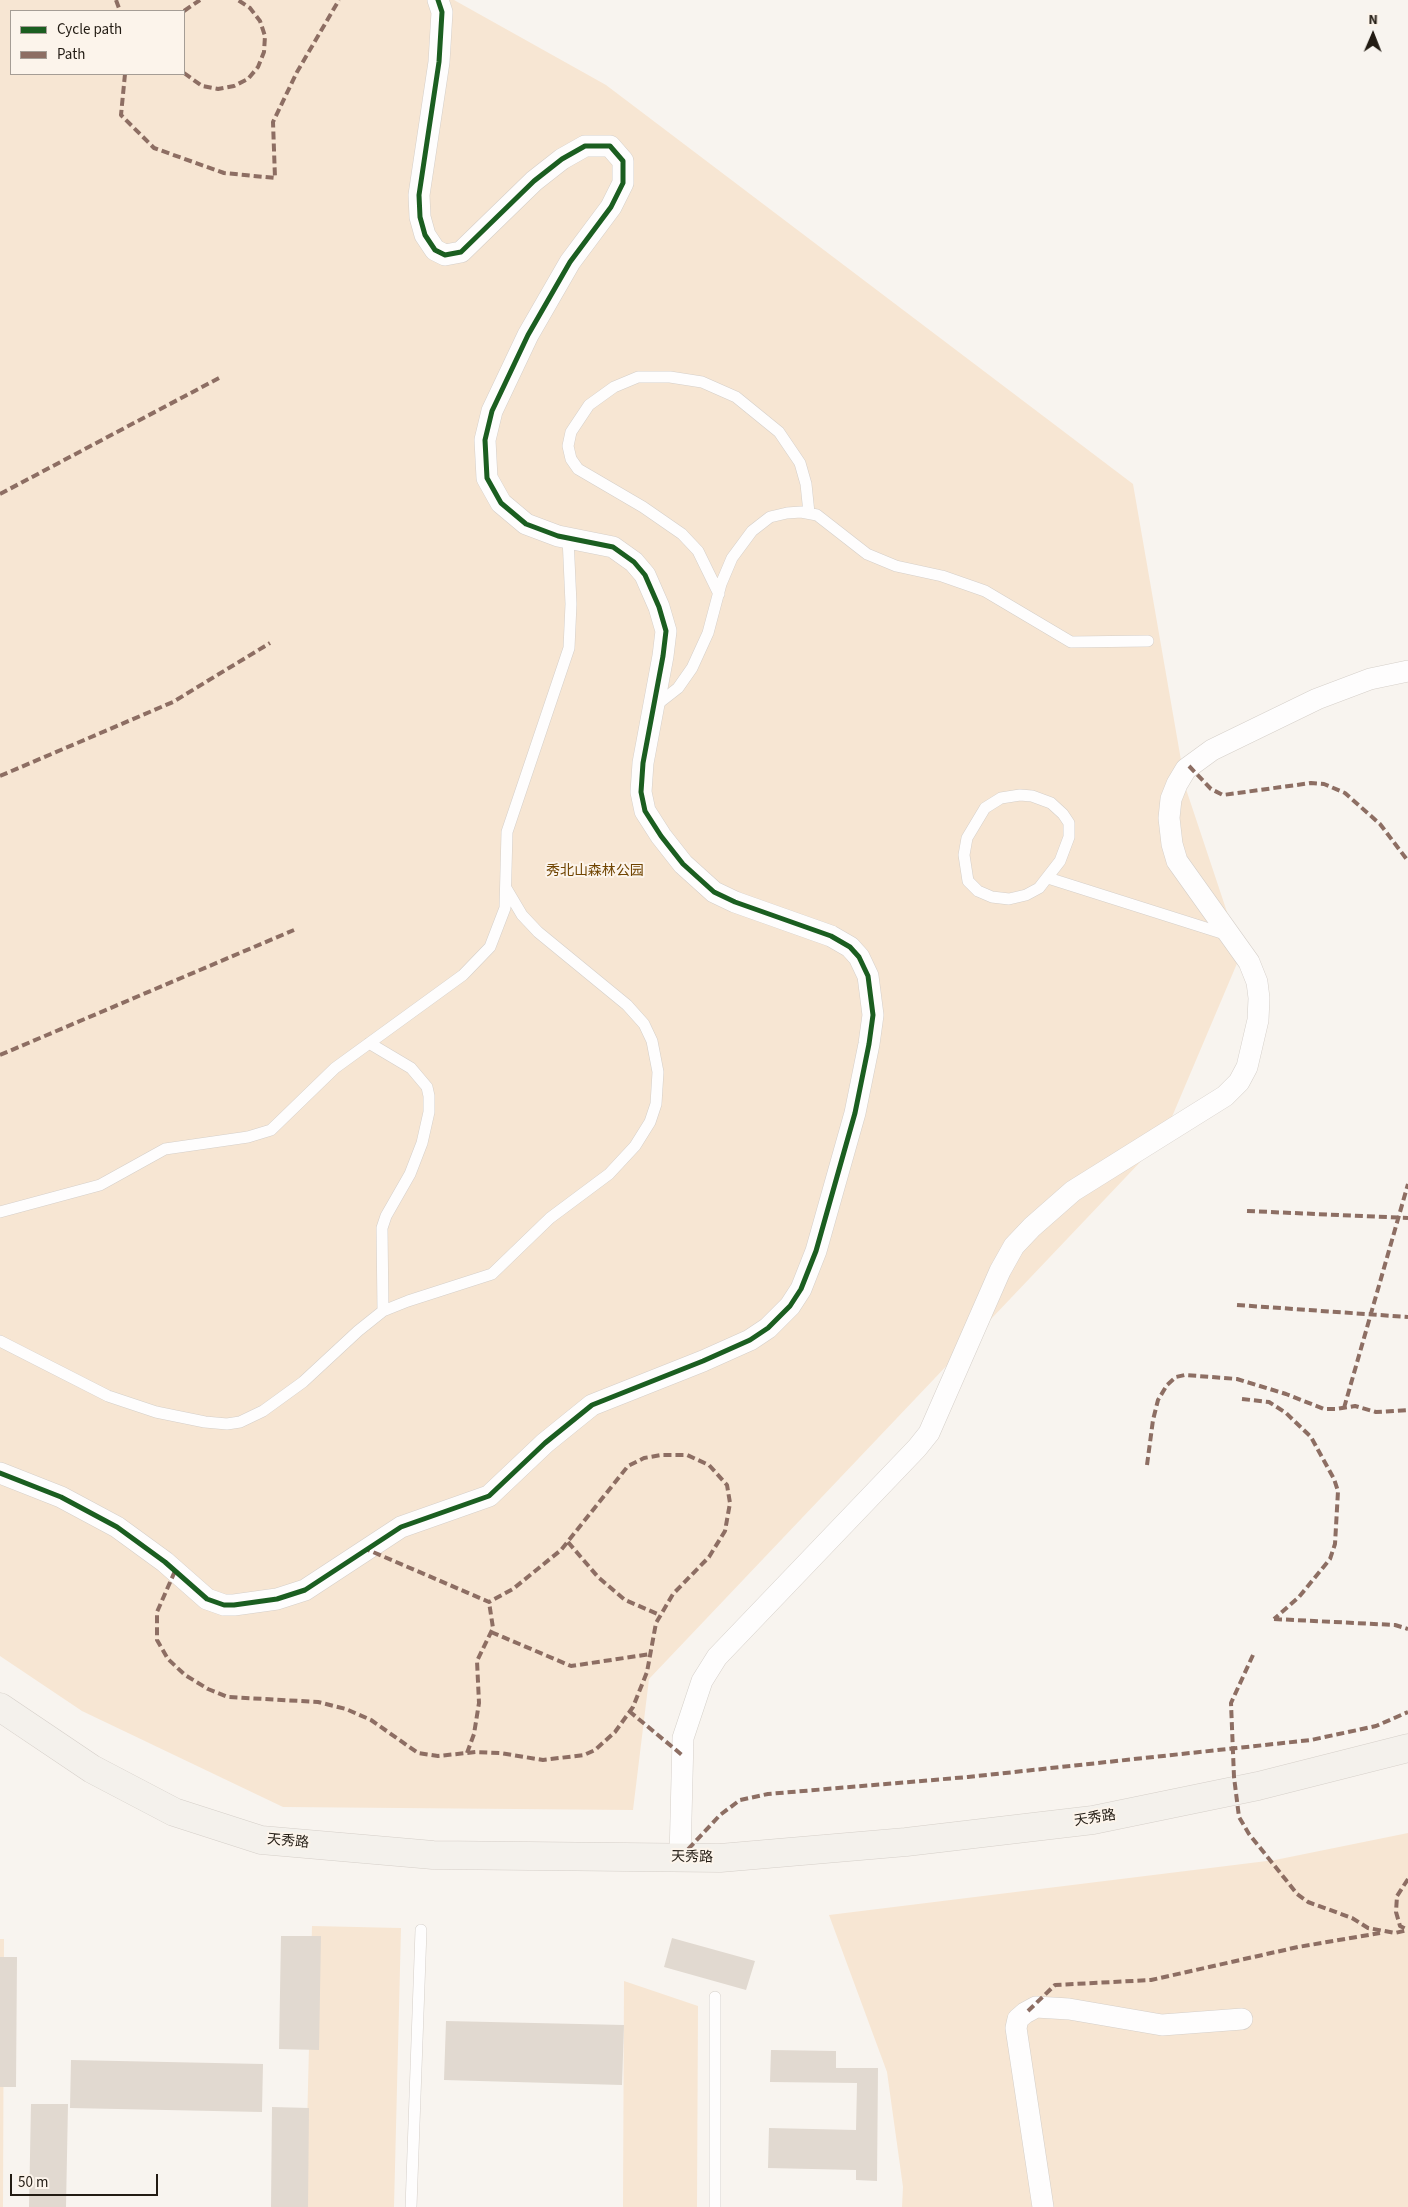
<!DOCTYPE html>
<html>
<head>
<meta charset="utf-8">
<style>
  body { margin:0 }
  #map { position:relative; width:1408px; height:2207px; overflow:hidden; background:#f8f4ef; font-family:"Source Sans 3",sans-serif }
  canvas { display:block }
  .legend { position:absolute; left:10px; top:10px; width:175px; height:65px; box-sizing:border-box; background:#fcf4eb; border:1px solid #a59d95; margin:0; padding:6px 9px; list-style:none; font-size:15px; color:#221b13 }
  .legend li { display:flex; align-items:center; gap:10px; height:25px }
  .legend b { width:25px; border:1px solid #a59d95 }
  .north { position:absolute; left:1348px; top:10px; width:50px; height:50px; -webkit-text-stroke:4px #fcf4eb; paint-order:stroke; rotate:1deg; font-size:14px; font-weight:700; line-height:20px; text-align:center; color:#221b13 }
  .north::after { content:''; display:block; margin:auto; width:18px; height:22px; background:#221b13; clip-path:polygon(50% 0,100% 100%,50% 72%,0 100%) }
  .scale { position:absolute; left:10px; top:2174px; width:148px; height:22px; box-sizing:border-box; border:2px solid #221b13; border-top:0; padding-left:6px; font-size:15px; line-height:18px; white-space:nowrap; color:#221b13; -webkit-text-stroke:4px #fcf4eb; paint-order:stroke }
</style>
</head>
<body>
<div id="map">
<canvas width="1408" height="2207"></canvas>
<ul class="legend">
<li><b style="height:6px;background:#1b5e20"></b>Cycle path</li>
<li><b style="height:6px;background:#8d6e63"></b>Path</li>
</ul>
<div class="north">N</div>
<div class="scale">50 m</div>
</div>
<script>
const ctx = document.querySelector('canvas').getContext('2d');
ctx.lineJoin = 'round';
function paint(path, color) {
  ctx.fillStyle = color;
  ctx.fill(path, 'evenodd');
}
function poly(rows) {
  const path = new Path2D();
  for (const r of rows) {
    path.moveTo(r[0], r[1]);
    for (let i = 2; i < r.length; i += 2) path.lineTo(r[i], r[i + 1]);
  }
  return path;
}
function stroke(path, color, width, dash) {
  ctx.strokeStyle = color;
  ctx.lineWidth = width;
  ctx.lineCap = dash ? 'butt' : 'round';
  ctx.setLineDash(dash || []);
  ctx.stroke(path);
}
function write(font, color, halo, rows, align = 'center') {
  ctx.font = font + ' "Source Sans 3","Noto Sans SC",sans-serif';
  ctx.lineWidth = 4;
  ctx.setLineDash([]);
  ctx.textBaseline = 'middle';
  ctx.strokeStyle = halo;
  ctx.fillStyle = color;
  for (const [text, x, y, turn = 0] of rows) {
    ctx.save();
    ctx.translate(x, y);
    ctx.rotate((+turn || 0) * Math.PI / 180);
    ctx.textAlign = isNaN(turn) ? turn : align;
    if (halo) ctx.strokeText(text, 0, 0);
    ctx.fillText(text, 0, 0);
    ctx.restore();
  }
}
paint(poly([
  [0,0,454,0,606,85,1133,484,1186,789,1241,954,1163,1138,649,1679,633,1810,283,1807,82,1711,0,1656],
  [11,11,184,11,184,74,11,74],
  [1408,1833,1408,2207,902,2207,903,2187,887,2072,829,1915,1275,1860],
  [312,1926,401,1928,394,2207,305,2207],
  [0,1939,4,1939,3,2207,0,2207],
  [624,1981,698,2006,697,2207,623,2207]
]), '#f7e6d3');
paint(poly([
  [281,1936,321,1936,319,2050,279,2049],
  [672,1938,755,1961,746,1990,664,1967],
  [0,1957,17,1957,16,2087,0,2087],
  [446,2021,624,2025,622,2085,444,2080],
  [771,2050,836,2051,836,2068,878,2068,877,2181,856,2180,856,2170,768,2168,769,2128,856,2130,857,2083,770,2082],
  [71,2060,263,2064,262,2112,70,2108],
  [31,2104,68,2104,66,2207,29,2207],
  [272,2107,309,2108,308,2207,271,2207]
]), '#e1d9d0');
const service = poly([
  [719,594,698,551,682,534,643,507,578,469,571,459,568,446,571,432,589,405,614,387,638,377,670,377,702,382,736,397,779,432,800,463,806,484,809,513],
  [655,706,678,688,692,668,708,633,721,584,732,558,752,531,770,517,787,513,801,512,817,515,867,554,896,566,942,576,985,591,1071,642,1148,641],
  [1020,795,1032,796,1051,803,1063,814,1069,823,1069,837,1060,861,1039,888,1026,895,1009,899,992,897,978,891,968,881,964,855,967,838,985,808,1001,798,1020,795],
  [1048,878,1228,935],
  [369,1043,411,1068,427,1087,429,1096,429,1112,422,1143,410,1174,386,1216,382,1228,383,1311],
  [0,1212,100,1185,165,1149,248,1137,271,1130,335,1068,463,975,490,947,505,908,507,832,569,648,571,604,568,537],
  [0,1341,108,1396,156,1412,205,1422,227,1424,240,1422,263,1411,303,1382,358,1331,383,1311,408,1301,492,1274,550,1218,609,1174,635,1146,650,1122,656,1104,658,1072,652,1041,644,1024,627,1005,538,932,522,915,506,888],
  [715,1997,715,2207],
  [411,2207,421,1930]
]);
const minor = poly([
  [0,1473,61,1497,117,1527,165,1562,207,1599,224,1605,234,1605,277,1599,305,1590,401,1527,489,1496,545,1443,592,1405,703,1361,750,1340,768,1328,790,1306,801,1289,816,1251,855,1113,869,1044,873,1015,868,976,859,957,850,947,831,936,735,902,714,892,683,864,661,836,645,811,641,792,643,763,663,656,666,631,659,607,645,575,634,562,613,547,558,536,526,524,501,503,487,478,485,440,492,411,528,335,570,262,611,207,623,183,623,161,610,146,585,146,562,159,534,181,461,252,445,255,435,250,425,235,420,217,419,195,439,62,442,12,438,0],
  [680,1858,683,1738,702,1681,717,1657,917,1448,929,1433,1000,1271,1014,1246,1032,1227,1073,1191,1225,1096,1239,1082,1247,1067,1258,1020,1259,998,1257,982,1249,962,1177,861,1172,844,1169,818,1171,799,1177,784,1186,769,1212,750,1317,699,1370,679,1408,671],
  [1043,2207,1016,2028,1018,2019,1025,2013,1036,2007,1069,2009,1162,2025,1242,2019]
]);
const secondary = poly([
  [0,1707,92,1769,174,1812,261,1840,433,1855,720,1858,906,1842,1093,1820,1258,1786,1408,1748]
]);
stroke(service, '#d5cfc9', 12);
stroke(minor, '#d5cfc9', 22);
stroke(secondary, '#d5cfc9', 29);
stroke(service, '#fefdfd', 11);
stroke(minor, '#fefdfd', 21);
stroke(secondary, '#f4f1ec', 28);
stroke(poly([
  [116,0,120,11],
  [184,11,200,0],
  [184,73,202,86,218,89,234,86,248,79,258,67,264,52,265,36,260,21,250,8,238,0],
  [125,74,121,115,154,148,224,173,275,178,273,122,297,72,339,0],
  [0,494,219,378],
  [1189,766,1211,789,1223,795,1311,783,1324,784,1345,793,1380,824,1408,861],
  [0,776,173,702,270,643],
  [0,1055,294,930],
  [1247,1211,1408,1218],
  [1237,1305,1408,1317],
  [1242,1399,1269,1402,1286,1413,1311,1437,1334,1479,1338,1491,1335,1544,1330,1559,1299,1597,1274,1619],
  [1344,1408,1408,1184],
  [1147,1465,1153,1420,1158,1400,1167,1385,1176,1377,1185,1375,1237,1379,1286,1394,1324,1409,1336,1409,1355,1406,1376,1412,1408,1410],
  [568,1542,598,1577,625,1600,660,1615],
  [175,1571,157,1612,157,1640,168,1659,185,1675,208,1689,228,1697,318,1702,346,1709,371,1720,418,1753,438,1756,476,1752,500,1753,543,1760,584,1755,595,1750,615,1732,633,1707,647,1672,656,1623,673,1594,709,1557,725,1531,730,1503,727,1485,709,1465,687,1455,661,1455,644,1458,628,1466,561,1550,513,1589,489,1602,366,1549],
  [1274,1619,1395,1625,1408,1629],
  [491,1632,571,1666,651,1654],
  [1253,1655,1231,1703,1234,1777,1239,1817,1249,1834,1286,1880,1297,1894,1308,1902,1352,1918,1368,1928,1395,1933,1408,1930],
  [629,1711,682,1755],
  [467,1753,474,1734,479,1703,477,1661,493,1628,489,1602],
  [680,1858,720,1815,740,1800,768,1794,968,1777,1311,1740,1376,1726,1408,1712],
  [1408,1879,1397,1896,1396,1912,1400,1926,1408,1930],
  [1028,2011,1055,1985,1151,1980,1298,1947,1380,1933]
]), '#8d6e63', 4, [8, 4]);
stroke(poly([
  [0,1473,61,1497,117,1527,165,1562,207,1599,224,1605,234,1605,277,1599,305,1590,401,1527,489,1496,545,1443,592,1405,703,1361,750,1340,768,1328,790,1306,801,1289,816,1251,855,1113,869,1044,873,1015,868,976,859,957,850,947,831,936,735,902,714,892,683,864,661,836,645,811,641,792,643,763,663,656,666,631,659,607,645,575,634,562,613,547,558,536,526,524,501,503,487,478,485,440,492,411,528,335,570,262,611,207,623,183,623,161,610,146,585,146,562,159,534,181,461,252,445,255,435,250,425,235,420,217,419,195,439,62,442,12,438,0]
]), '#1b5e20', 5);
write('14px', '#704401', '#fcf4eb', [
  ["秀北山森林公园",595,872]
]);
write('14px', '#221b13', '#fcf4eb', [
  ["天秀路",1095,1819,-9],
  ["天秀路",288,1842,5],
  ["天秀路",692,1858,1]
]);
</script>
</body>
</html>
